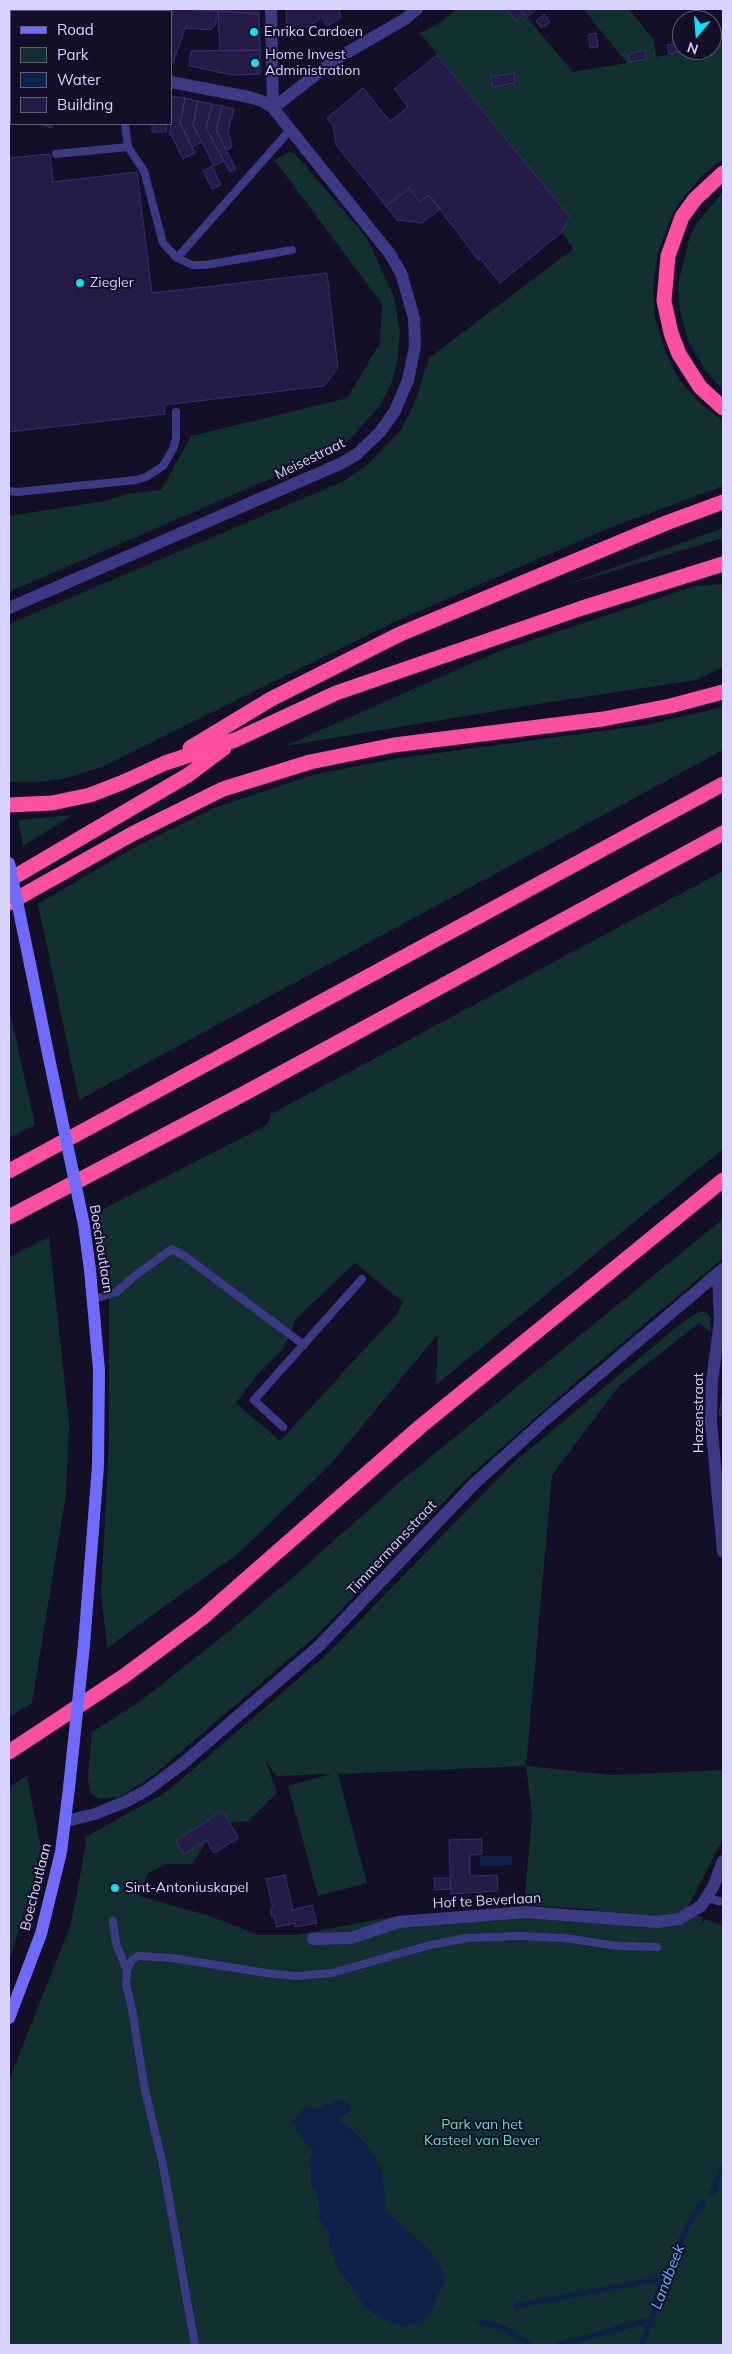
<!DOCTYPE html>
<html>
<head>
<meta charset="utf-8">
<style>
  body { margin:0 }
  #map { position:relative; width:732px; height:2354px; overflow:hidden; background:#130f26; font-family:Mulish,sans-serif }
  canvas { display:block }
  .frame { position:absolute; inset:0; border:10px solid #d9d4ff; pointer-events:none }
  .legend { position:absolute; left:10px; top:10px; width:162px; height:115px; box-sizing:border-box; background:#130f26; border:1px solid #625e7d; margin:0; padding:6px 9px; list-style:none; font-size:15px; color:#d9d4ff }
  .legend li { display:flex; align-items:center; gap:10px; height:25px }
  .legend b { width:25px; border:1px solid #625e7d }
  .north { position:absolute; left:672px; top:10px; width:50px; height:50px; box-sizing:border-box; background:#130f26; border:1px solid #625e7d; border-radius:50%; rotate:198deg; font-size:14px; font-weight:700; line-height:20px; text-align:center; color:#d9d4ff }
  .north::after { content:''; display:block; margin:auto; width:18px; height:22px; background:#00e5ff; clip-path:polygon(50% 0,100% 100%,50% 72%,0 100%) }
</style>
</head>
<body>
<div id="map">
<canvas width="732" height="2354"></canvas>
<div class="frame"></div>
<ul class="legend">
<li><b style="height:6px;background:#6f6bff"></b>Road</li>
<li><b style="height:14px;background:#12302f"></b>Park</li>
<li><b style="height:14px;background:#0c2248"></b>Water</li>
<li><b style="height:14px;background:#241b47"></b>Building</li>
</ul>
<div class="north">N</div>
</div>
<script>
const ctx = document.querySelector('canvas').getContext('2d');
ctx.lineJoin = 'round';
function paint(path, color) {
  ctx.fillStyle = color;
  ctx.fill(path, 'evenodd');
}
function poly(rows) {
  const path = new Path2D();
  for (const r of rows) {
    path.moveTo(r[0], r[1]);
    for (let i = 2; i < r.length; i += 2) path.lineTo(r[i], r[i + 1]);
  }
  return path;
}
function stroke(path, color, width, dash) {
  ctx.strokeStyle = color;
  ctx.lineWidth = width;
  ctx.lineCap = dash ? 'butt' : 'round';
  ctx.setLineDash(dash || []);
  ctx.stroke(path);
}
function write(font, color, halo, rows, align = 'center') {
  ctx.font = font + ' Mulish,sans-serif';
  ctx.lineWidth = 4;
  ctx.setLineDash([]);
  ctx.textBaseline = 'middle';
  ctx.strokeStyle = halo;
  ctx.fillStyle = color;
  for (const [text, x, y, turn = 0] of rows) {
    ctx.save();
    ctx.translate(x, y);
    ctx.rotate((+turn || 0) * Math.PI / 180);
    ctx.textAlign = isNaN(turn) ? turn : align;
    if (halo) ctx.strokeText(text, 0, 0);
    ctx.fillText(text, 0, 0);
    ctx.restore();
  }
}
paint(poly([
  [457,9,520,9,573,72,627,63,583,9,629,9,654,40,656,57,691,50,712,50,712,46,723,43,723,159,702,176,679,203,669,222,658,253,653,287,655,316,665,351,680,381,701,404,723,421,723,486,607,529,392,623,102,767,63,779,37,782,10,782,9,624,344,481,367,465,401,430,415,402,429,358,573,249,562,232,568,216,420,33,439,23],
  [289,152,295,154,367,238,394,297,400,332,397,363,391,385,379,407,350,439,325,455,9,592,9,516,105,501,126,494,161,490,191,436,347,398,380,343,382,304,276,162,274,160],
  [723,192,723,390,705,370,689,342,680,312,678,285,689,239,697,223],
  [723,528,723,538,560,587],
  [723,584,723,667,696,680,544,703,285,746,497,652,695,586],
  [723,707,723,750,79,1100,38,904,128,851,214,808,316,774,400,758,646,725],
  [73,815,23,846,18,820],
  [723,871,723,1149,436,1385,438,1334,330,1465,240,1552,107,1648,101,1592,109,1445,109,1276,97,1212,267,1125,271,1114],
  [355,1263,403,1302,397,1314,280,1441,236,1403,258,1374,283,1349,296,1319],
  [9,1008,35,1125,9,1138],
  [723,1219,723,1258,584,1375,465,1480,317,1635,155,1774,120,1797,99,1799,90,1793,88,1777,92,1732,142,1700,228,1632,293,1577,401,1481],
  [49,1237,69,1423,66,1494,32,1703,9,1717,9,1257],
  [701,1311,707,1313,710,1317,711,1333,699,1323,619,1386,552,1475,526,1766,611,1775,723,1770,723,1838,688,1907,681,1913,703,1917,701,1927,705,1919,723,1926,723,2345,9,2345,9,2080,71,1924,86,1844,85,1837,165,1793,204,1760,327,1654,513,1463,684,1321],
  [266,1761,276,1776,331,1774,288,1786,318,1896,367,1883,338,1774,526,1766,532,1815,524,1905,603,1910,465,1911,385,1918,296,1935,258,1935,210,1916,139,1896,148,1873,167,1864,192,1864,207,1841,226,1823,248,1821,277,1793],
  [27,1776,41,1848,31,1890,9,1962,9,1787]
]), '#12302f');
paint(poly([
  [480,1856,512,1856,512,1865,480,1866],
  [338,2100,350,2104,349,2112,337,2119,350,2128,366,2144,381,2168,387,2212,429,2250,441,2266,445,2281,435,2300,434,2308,423,2322,406,2326,391,2323,364,2307,354,2289,339,2271,330,2247,329,2233,318,2218,320,2211,318,2197,312,2186,309,2162,313,2151,308,2147,291,2121,299,2117,303,2107,321,2108]
]), '#0c2248');
stroke(poly([
  [712,2193,723,2166],
  [516,2306,664,2278],
  [481,2322,503,2328,531,2345],
  [559,2345,652,2319],
  [641,2345,652,2319,657,2294,664,2278,692,2217,703,2203]
]), '#0c2248', 5.5);
const building = poly([
  [23,9,40,9,39,11,23,9],
  [70,9,83,9,82,11,69,11,70,9],
  [106,9,116,9,116,11,107,11,106,9],
  [174,9,218,11,219,19,216,19,216,24,211,30,185,28,173,63,171,63,171,17,174,9],
  [208,9,259,9,259,14,208,10,208,9],
  [286,9,339,9,341,18,327,26,322,18,293,35,287,32,286,9],
  [507,9,520,9,524,14,516,21,507,9],
  [520,9,537,9,527,17,520,9],
  [218,11,259,14,260,50,220,51,218,11],
  [544,14,550,22,542,28,536,21,544,14],
  [596,33,598,47,590,48,588,35,596,33],
  [682,42,682,50,684,51,669,54,667,45,682,42],
  [260,50,261,74,233,75,189,66,191,51,260,50],
  [645,50,647,59,630,62,628,54,645,50],
  [437,55,569,216,562,232,500,283,480,258,479,261,429,195,420,202,409,188,386,206,336,145,333,126,327,118,363,88,390,121,408,107,394,89,437,55],
  [9,68,11,68,11,114,9,118,9,68],
  [514,73,515,83,493,87,491,77,514,73],
  [171,96,185,98,180,123,195,153,183,159,171,134,169,135,171,124,171,96],
  [185,98,198,101,193,125,202,142,192,147,180,123,185,98],
  [198,101,212,104,206,128,224,161,214,166,193,125,198,101],
  [212,104,222,106,216,130,236,169,230,172,206,128,212,104],
  [222,106,234,109,228,132,232,145,230,149,226,149,216,130,222,106],
  [40,124,53,124,52,128,40,124],
  [152,124,167,124,166,132,152,132,152,124],
  [50,154,53,182,137,172,152,293,327,273,338,368,324,386,164,405,165,414,9,432,9,158,50,154],
  [212,166,221,185,212,189,203,171,212,166],
  [409,188,420,202,429,195,440,209,422,223,397,220,386,206,409,188],
  [722,1398,723,1398,723,1416,719,1415,722,1398],
  [222,1811,239,1838,214,1853,206,1840,184,1854,176,1841,222,1811],
  [482,1839,482,1854,470,1855,470,1876,497,1875,498,1891,451,1894,449,1840,482,1839],
  [285,1875,293,1910,312,1905,317,1923,295,1927,295,1923,277,1927,274,1916,272,1917,270,1908,273,1908,266,1879,285,1875],
  [434,1878,450,1878,451,1889,435,1890,434,1878]
]);
paint(building, '#241b47');
stroke(building, '#3b2d73', 1);
stroke(poly([
  [125,124,128,147,144,171,163,243,177,258,192,265,205,265,292,250],
  [56,154,128,147],
  [177,258,290,130],
  [9,491,17,492,136,480,146,477,163,466,173,449,176,439,176,412],
  [94,1299,117,1292,133,1277,172,1249,186,1257,304,1345],
  [283,1427,254,1400,362,1279],
  [707,1898,723,1902],
  [113,1921,116,1944,127,1970],
  [195,2345,163,2165,145,2090,132,2009,126,1984,127,1970,132,1960,138,1956,172,1958,266,1973,296,1976,332,1973,430,1945,467,1938,519,1936,564,1938,618,1946,657,1947]
]), '#3d3a85', 8);
stroke(poly([
  [271,9,273,108],
  [9,29,11,30],
  [273,108,336,59,405,19,417,9],
  [9,608,342,463,357,454,380,432,395,411,408,380,415,346,414,318,401,273,390,254,273,108,262,101,249,97,171,82],
  [718,1273,720,1321,712,1381,711,1422,723,1552],
  [66,1821,95,1814,127,1801,147,1790,181,1765,319,1646,475,1483,545,1420,723,1269],
  [313,1939,351,1938,398,1922,526,1912,657,1922,679,1919,701,1906,713,1887,723,1861]
]), '#3d3a85', 12);
stroke(poly([
  [30,964,49,1058],
  [84,1645,98,1466,99,1370,90,1270],
  [9,2018,41,1934,61,1852,69,1788]
]), '#6f6bff', 12);
stroke(poly([
  [723,173,695,199,682,217,668,256,664,301,671,333,679,354,700,387,723,408],
  [190,748,271,699,400,634,666,523,723,502],
  [9,805,52,803,90,795,121,783,165,763,235,740,336,693,582,608,723,564],
  [9,880,188,775,224,748],
  [9,903,132,834,223,789,310,762,394,745,603,719,670,706,723,692],
  [9,1171,723,784],
  [9,1217,245,1093,723,833],
  [9,1752,124,1676,202,1618,421,1426,723,1180]
]), '#ff4fa3', 15);
stroke(poly([
  [9,863,30,964],
  [49,1058,84,1225,90,1270],
  [69,1788,84,1645]
]), '#6f6bff', 12);
for (const [x, y, r, color] of [
  [254,32,5,"#00e5ff"],
  [255,63,5,"#00e5ff"],
  [80,283,5,"#00e5ff"],
  [115,1888,5,"#00e5ff"]
]) {
  const dot = new Path2D();
  dot.arc(x, y, r, 0, 2 * Math.PI);
  ctx.fillStyle = color;
  ctx.fill(dot);
  stroke(dot, '#130f26', 2);
}
write('14px', '#d9d4ff', '#130f26', [
  ["Enrika Cardoen",264,32],
  ["Home Invest",265,55],
  ["Administration",265,71],
  ["Ziegler",90,283],
  ["Sint-Antoniuskapel",125,1888]
], 'left');
write('14px', '#d9d4ff', '#130f26', [
  ["Meisestraat",310,459,-26],
  ["Boechoutlaan",101,1249,81],
  ["Hazenstraat",699,1413,-90],
  ["Timmermansstraat",392,1548,-47],
  ["Boechoutlaan",36,1887,-76],
  ["Hof te Beverlaan",487,1901,-3]
]);
write('14px', '#5fe0c0', '#130f26', [
  ["Park van het",482,2125],
  ["Kasteel van Bever",482,2141]
]);
write('italic 15px', '#62b6ff', '#130f26', [
  ["Landbeek",668,2277,-69]
]);
</script>
</body>
</html>
